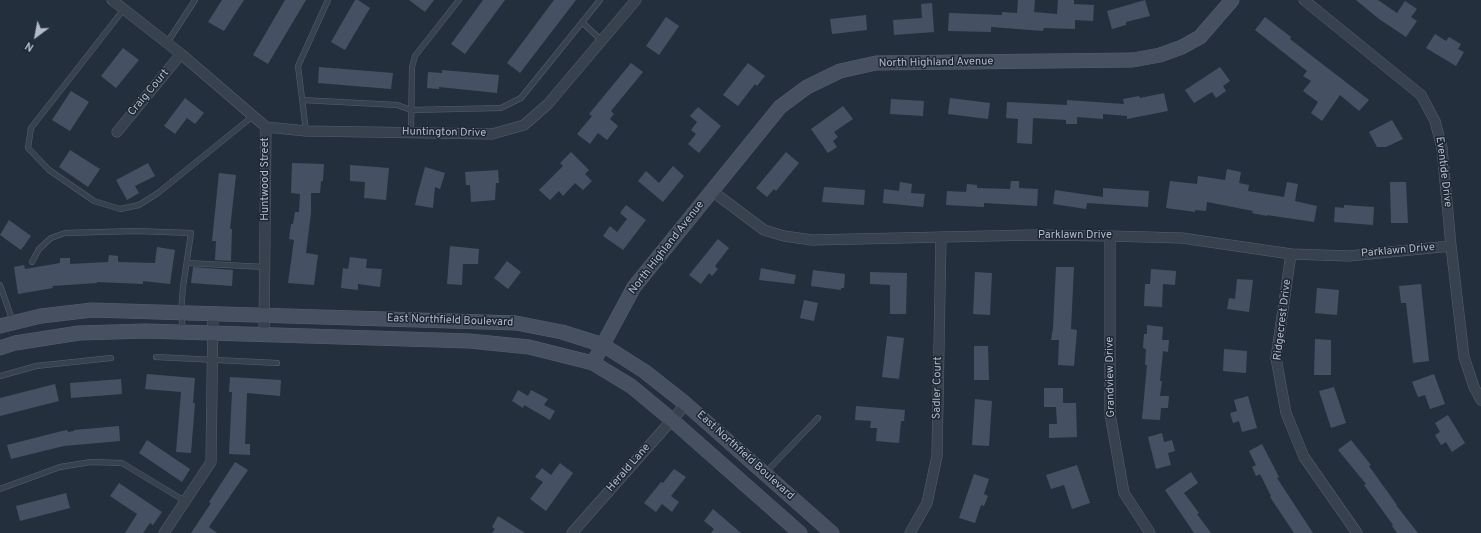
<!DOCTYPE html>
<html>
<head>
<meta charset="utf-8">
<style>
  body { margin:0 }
  #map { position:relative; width:1481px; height:533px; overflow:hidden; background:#242f3e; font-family:Overpass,sans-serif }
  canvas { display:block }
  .north { position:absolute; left:16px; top:16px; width:40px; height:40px; -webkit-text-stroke:3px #1d2633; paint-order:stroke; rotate:212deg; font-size:11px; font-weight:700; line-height:16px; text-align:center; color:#b4bcc9 }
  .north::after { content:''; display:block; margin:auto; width:14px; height:18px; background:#b4bcc9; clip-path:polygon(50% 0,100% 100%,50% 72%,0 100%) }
</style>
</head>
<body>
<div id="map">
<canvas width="1481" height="533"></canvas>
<div class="north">N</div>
</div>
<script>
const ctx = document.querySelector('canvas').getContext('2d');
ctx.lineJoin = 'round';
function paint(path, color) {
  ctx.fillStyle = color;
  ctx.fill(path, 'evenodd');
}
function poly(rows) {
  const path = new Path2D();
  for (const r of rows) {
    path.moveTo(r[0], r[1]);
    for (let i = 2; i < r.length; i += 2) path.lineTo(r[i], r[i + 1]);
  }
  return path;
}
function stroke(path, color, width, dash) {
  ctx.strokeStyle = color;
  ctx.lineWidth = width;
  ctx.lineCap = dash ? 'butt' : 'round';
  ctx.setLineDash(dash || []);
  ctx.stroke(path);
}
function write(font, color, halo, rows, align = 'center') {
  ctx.font = font + ' Overpass,sans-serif';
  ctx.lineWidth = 3;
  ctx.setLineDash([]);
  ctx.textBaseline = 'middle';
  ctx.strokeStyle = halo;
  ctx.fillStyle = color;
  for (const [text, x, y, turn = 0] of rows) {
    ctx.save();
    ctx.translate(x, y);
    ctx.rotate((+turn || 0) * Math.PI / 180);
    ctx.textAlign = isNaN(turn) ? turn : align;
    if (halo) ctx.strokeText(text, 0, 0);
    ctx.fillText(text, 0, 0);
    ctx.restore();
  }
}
paint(poly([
  [222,0,244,0,224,31,208,22],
  [285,0,306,0,268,64,253,55],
  [355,0,358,0,370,8,345,50,331,42],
  [409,0,434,0,425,12],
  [483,0,505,0,465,54,451,44],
  [554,0,576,0,520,73,507,63],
  [1018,0,1035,0,1034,12,1057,14,1058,0,1074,0,1074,4,1094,5,1093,21,1075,20,1075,29,1044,28,1043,31,991,27,991,32,948,31,949,13,1002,15,1002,12,1017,13],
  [1145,0,1150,16,1126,22,1126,25,1112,29,1107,11],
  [1356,0,1378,0,1397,13,1405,1,1417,9,1411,17,1417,21,1406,37,1379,19],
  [932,3,934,32,894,35,893,20,922,18,921,4],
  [866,15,867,30,832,34,830,19],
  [666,17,679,26,659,55,646,46],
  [1265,17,1291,37,1290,39,1369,100,1359,111,1340,95,1322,121,1311,113,1318,102,1303,91,1311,81,1303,76,1307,71,1255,30],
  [1435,34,1446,41,1449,37,1461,44,1458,49,1464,52,1456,66,1426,48],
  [123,48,139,60,116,88,101,76],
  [631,63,643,72,611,111,614,114,610,119,618,126,607,140,598,133,590,144,577,134,592,116,589,114],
  [748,63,765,76,757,86,755,84,738,106,723,95],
  [319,67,393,73,391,89,318,83],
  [1220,67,1230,81,1223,86,1226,91,1216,98,1212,92,1194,103,1185,90],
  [442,70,499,75,497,93,439,87,439,89,427,88,428,72,442,73],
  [71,91,89,102,70,131,52,120],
  [1164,93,1168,111,1127,119,1127,116,1103,114,1103,119,1077,117,1077,124,1066,124,1066,120,1033,118,1032,144,1017,143,1018,119,1006,118,1007,102,1067,105,1067,100,1124,104,1123,99,1139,96,1140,98],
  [185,98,204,113,195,124,187,118,175,134,164,126],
  [950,98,990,103,988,119,948,114],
  [891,99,924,101,923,116,890,114],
  [843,106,853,119,834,132,838,137,833,141,837,147,828,153,811,129],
  [698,107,721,126,699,153,688,144,696,134,691,130,697,122,690,116],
  [1392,120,1403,139,1386,147,1377,147,1369,132],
  [70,150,100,169,88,187,59,167],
  [571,152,589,170,585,174,592,181,583,190,575,183,563,196,559,191,550,200,539,190,563,166,560,163],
  [786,152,799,163,776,191,774,189,767,197,756,188],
  [148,163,155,176,135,186,139,193,127,200,116,180],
  [292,163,324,164,323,181,321,181,320,193,311,193,311,213,306,253,318,255,314,285,288,283,294,240,289,239,291,224,293,224,295,212,299,212,300,194,291,193],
  [350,165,389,168,386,200,364,198,365,182,350,181],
  [673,166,684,176,663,202,638,181,646,171,659,183],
  [425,167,445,173,440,189,435,187,433,208,415,205,417,196],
  [1227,169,1241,172,1239,183,1249,185,1248,191,1284,197,1287,182,1298,184,1295,201,1317,206,1314,222,1267,215,1267,216,1252,213,1253,211,1207,202,1206,211,1195,210,1195,212,1166,208,1170,181,1197,184,1198,176,1225,180],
  [498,170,499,183,496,183,495,200,471,202,470,185,466,185,465,172],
  [219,173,236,175,230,229,232,229,231,261,215,260,216,241,212,241],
  [1011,181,1019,181,1019,188,1038,189,1037,206,984,203,984,207,946,205,947,191,966,192,967,184,977,185,977,188,1010,189],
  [900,182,912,184,911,193,925,194,923,207,883,203,884,189,899,191],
  [1390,182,1406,182,1408,223,1391,223],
  [824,187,865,190,864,205,822,202],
  [1103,188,1149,191,1148,207,1087,203,1086,209,1053,204,1055,190,1103,197],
  [626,205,646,220,623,250,603,236,610,226,617,232,627,219,620,213],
  [1344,205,1374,207,1373,225,1334,222,1335,207,1344,208],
  [9,220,31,236,21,250,0,235],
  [718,239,729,248,715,266,718,269,712,276,709,273,701,284,689,275],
  [450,246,479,249,478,264,463,264,462,285,447,284],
  [157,247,175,250,170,284,143,281,143,284,97,282,97,283,52,286,53,288,18,294,14,267,24,265,25,269,60,263,60,258,70,258,70,264,108,262,109,255,118,256,118,262,155,263],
  [350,257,367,259,366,268,382,269,380,287,358,284,358,290,341,288,343,268,348,269],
  [507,261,521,272,508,289,494,278],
  [193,267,233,270,232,286,191,283],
  [1056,267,1074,267,1071,329,1077,330,1074,366,1058,365,1059,340,1051,340,1053,328],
  [761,268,796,275,794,284,759,280],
  [1151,269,1176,271,1175,285,1163,284,1162,307,1144,306,1145,284,1150,284],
  [813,270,845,274,844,288,841,288,841,290,811,286],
  [870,272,907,273,906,314,890,314,890,285,870,284],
  [975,272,992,273,990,315,973,314],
  [1237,279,1253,280,1249,312,1227,309,1229,298,1235,299],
  [1421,284,1429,361,1413,363,1406,303,1401,303,1399,286],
  [1317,288,1339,290,1337,315,1315,313],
  [804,300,818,303,814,321,800,318],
  [1147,325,1163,327,1162,340,1169,340,1168,352,1163,351,1160,381,1162,381,1160,396,1169,396,1168,408,1161,408,1160,420,1142,419,1147,365,1145,365,1146,349,1143,348,1144,334,1147,334],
  [887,336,904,338,899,379,882,377],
  [1315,339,1331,340,1331,375,1314,375],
  [974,346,988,346,989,380,974,380],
  [1224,349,1247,351,1246,373,1223,371],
  [147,374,195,378,193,403,195,403,191,453,176,452,181,392,145,389],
  [1434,374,1445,404,1430,409,1425,395,1418,397,1412,382],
  [230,377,281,380,280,396,247,393,245,444,250,444,250,455,229,454,232,392,229,392],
  [121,379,122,394,71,398,70,383],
  [55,384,59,401,0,416,0,398],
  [1334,387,1346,423,1331,428,1319,391],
  [1044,388,1063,388,1063,403,1076,403,1077,437,1049,438,1049,424,1057,424,1056,407,1044,407],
  [518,390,528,396,531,390,548,399,544,405,555,411,550,420,524,405,523,408,512,401],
  [1248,396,1257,428,1242,432,1239,421,1233,423,1230,413,1237,411,1234,400],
  [975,399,992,401,989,446,972,445],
  [856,406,905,410,904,421,901,421,899,443,876,441,877,428,870,428,871,421,855,420],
  [1448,415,1465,443,1452,452,1446,442,1441,445,1435,435,1440,432,1435,423],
  [119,426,120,441,64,446,11,459,7,445,62,431,67,430,68,432,74,431,74,430],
  [1162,433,1164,442,1172,440,1175,451,1168,453,1171,465,1156,469,1148,437],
  [147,440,190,469,182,482,139,453],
  [1351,440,1371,465,1369,466,1397,505,1396,505,1418,533,1397,533,1392,526,1393,525,1364,485,1366,484,1338,450],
  [1262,444,1279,477,1277,478,1313,533,1294,533,1270,497,1271,496,1260,474,1256,476,1252,467,1256,465,1249,451],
  [235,462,248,470,209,527,217,533,191,533,211,503,209,502],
  [560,463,573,473,546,511,530,499,543,482,535,477,542,468,551,475],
  [1077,465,1090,503,1072,509,1064,485,1051,489,1046,475],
  [674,469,686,477,671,496,679,502,672,512,662,504,656,512,644,503,661,482,663,483],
  [1191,472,1198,483,1184,493,1199,513,1197,514,1211,533,1194,533,1165,490],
  [974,474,989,479,984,494,988,496,984,506,981,505,975,523,959,518],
  [119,483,162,512,153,525,150,523,143,533,125,533,137,514,110,496],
  [66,493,70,508,20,521,16,506],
  [713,509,741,533,711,533,714,529,704,521],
  [498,516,525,533,492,533,495,529,492,527]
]), '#455162');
const lane = poly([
  [124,9,31,128,28,148,49,170,94,201,120,209,139,205,158,193,253,116],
  [582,22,602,41],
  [167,43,195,0],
  [302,100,397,105,411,110,501,108,521,98,600,0],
  [306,131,298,66,328,0],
  [411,133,412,67,415,56,459,0],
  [32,262,39,249,51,238,65,233,136,231,191,233,183,287,181,313,183,331],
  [187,263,265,267],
  [0,285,13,322],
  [156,357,277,363],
  [0,376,36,366,111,358],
  [766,472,818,418],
  [0,489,60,467,91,462,122,463,185,501]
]);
const street = poly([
  [112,0,181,54,266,127,264,334],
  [1304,0,1421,95,1435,121,1442,148,1451,246,1464,357,1474,387,1481,400],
  [266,127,306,131,492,134,524,125,548,104,636,0],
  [117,132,181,54],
  [712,191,764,230,784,236,812,240,1032,235,1110,236,1182,238,1291,254,1349,256,1451,246],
  [1110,236,1110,414,1124,493,1150,533],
  [1291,254,1276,358,1286,413,1304,457,1357,533],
  [164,533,211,462,213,313],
  [572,533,686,404],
  [910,533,927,503,937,456,941,237]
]);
const secondary = poly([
  [0,326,41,316,92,310,516,323,562,332,603,345,644,371,686,404,832,533],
  [0,348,15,343,79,333,146,331,470,341,529,347,593,363,631,386,672,420,800,533],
  [593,363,634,287,780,107,807,87,840,71,876,63,1133,60,1160,55,1182,47,1200,37,1232,0]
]);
stroke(lane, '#565f6c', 6);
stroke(street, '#565f6c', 11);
stroke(secondary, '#565f6c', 15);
stroke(lane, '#38414e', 5);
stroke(street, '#38414e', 10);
stroke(secondary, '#465061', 14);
write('11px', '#b4bcc9', '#1d2633', [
  ["North Highland Avenue",936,63,-1],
  ["Craig Court",149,93,-50],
  ["Huntington Drive",444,133,1],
  ["Eventide Drive",1443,172,83],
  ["Huntwood Street",266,179,-90],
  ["Parklawn Drive",1075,236],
  ["North Highland Avenue",667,248,-52],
  ["Parklawn Drive",1398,251,-5],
  ["Ridgecrest Drive",1283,320,-83],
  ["East Northfield Boulevard",450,321,2],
  ["Grandview Drive",1111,377,-91],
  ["Sadler Court",938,388,-89],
  ["East Northfield Boulevard",745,456,42],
  ["Herald Lane",629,468,-49]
]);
</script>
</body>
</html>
